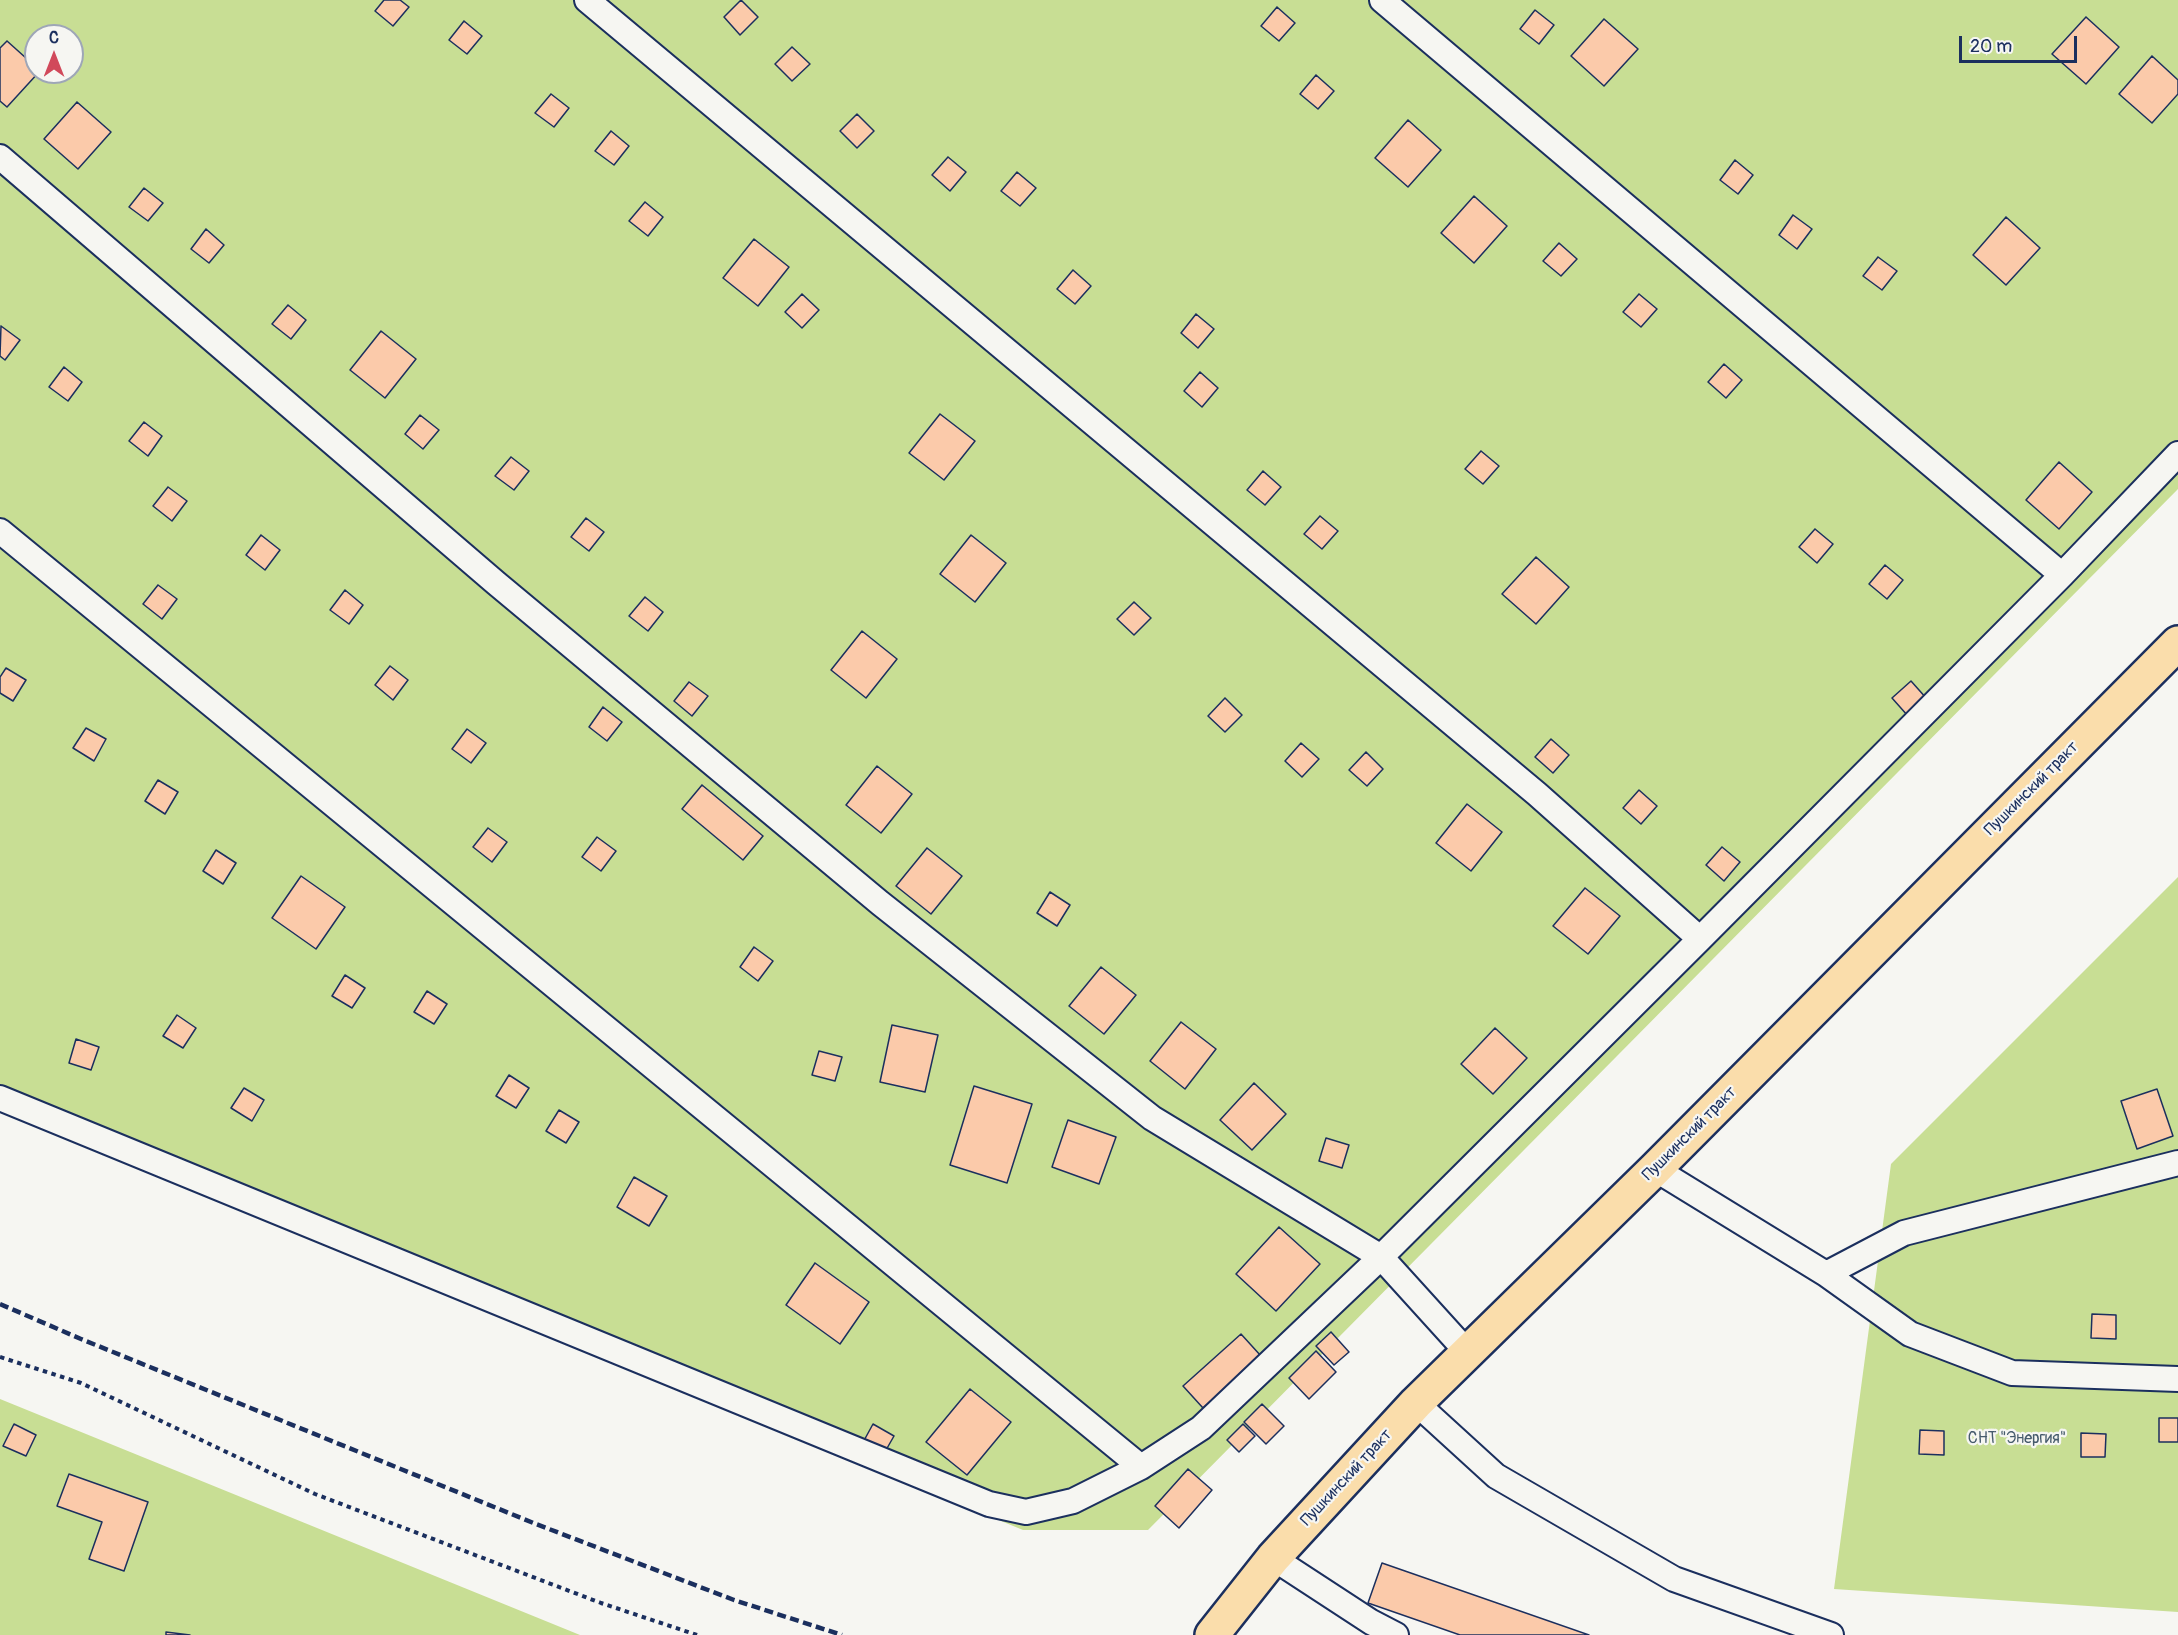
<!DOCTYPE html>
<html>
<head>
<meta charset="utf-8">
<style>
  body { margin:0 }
  #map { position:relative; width:2178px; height:1635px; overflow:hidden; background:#f6f6f2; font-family:Pangolin,sans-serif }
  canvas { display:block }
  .north { position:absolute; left:24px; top:24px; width:60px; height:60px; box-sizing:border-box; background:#f6f6f2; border:2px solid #9ea6b7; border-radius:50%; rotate:0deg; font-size:16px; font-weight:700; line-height:24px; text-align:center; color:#1b2f5e }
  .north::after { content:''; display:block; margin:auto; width:21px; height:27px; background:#d1495b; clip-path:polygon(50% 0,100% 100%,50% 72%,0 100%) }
  .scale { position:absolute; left:1959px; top:36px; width:118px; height:27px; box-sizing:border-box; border:3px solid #1b2f5e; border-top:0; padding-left:8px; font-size:18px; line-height:21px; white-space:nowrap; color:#1b2f5e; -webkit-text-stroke:4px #f6f6f2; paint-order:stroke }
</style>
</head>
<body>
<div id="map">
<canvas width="2178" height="1635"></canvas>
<div class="north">С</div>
<div class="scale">20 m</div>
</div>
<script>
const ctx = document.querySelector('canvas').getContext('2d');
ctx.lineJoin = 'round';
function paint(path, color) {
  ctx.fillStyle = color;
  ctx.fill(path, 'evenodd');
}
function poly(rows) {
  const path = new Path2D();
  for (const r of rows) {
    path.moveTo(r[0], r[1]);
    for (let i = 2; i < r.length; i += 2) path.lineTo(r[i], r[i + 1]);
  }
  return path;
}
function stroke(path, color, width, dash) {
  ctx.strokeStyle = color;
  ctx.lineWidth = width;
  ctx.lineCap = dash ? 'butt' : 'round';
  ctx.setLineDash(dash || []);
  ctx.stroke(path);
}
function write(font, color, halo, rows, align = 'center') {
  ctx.font = font + ' Pangolin,sans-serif';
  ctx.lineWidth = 4.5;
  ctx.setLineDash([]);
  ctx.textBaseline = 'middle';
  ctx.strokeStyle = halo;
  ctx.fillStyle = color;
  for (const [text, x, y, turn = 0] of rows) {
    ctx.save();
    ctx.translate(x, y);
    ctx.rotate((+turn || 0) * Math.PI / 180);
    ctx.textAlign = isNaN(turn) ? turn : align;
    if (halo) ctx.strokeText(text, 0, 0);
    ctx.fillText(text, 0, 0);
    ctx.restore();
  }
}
paint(poly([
  [0,0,2178,0,2178,489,1148,1530,1023,1530,0,1111],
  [36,36,72,36,72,72,36,72],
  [2178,877,2178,1612,1834,1589,1891,1164],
  [0,1399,580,1635,0,1635]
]), '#c8de94');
const building = poly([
  [384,0,400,0,409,7,393,26,375,11,384,0],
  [741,0,758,17,740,35,724,17,741,0],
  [1277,7,1295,23,1279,41,1261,26,1277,7],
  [1535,10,1554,25,1539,44,1520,29,1535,10],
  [2086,17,2119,47,2086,84,2052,54,2086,17],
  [1604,19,1638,49,1604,86,1571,56,1604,19],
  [464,21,482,36,467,54,449,40,464,21],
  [7,41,36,67,36,72,39,72,7,107,0,101,0,48,7,41],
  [792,47,810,64,792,81,775,64,792,47],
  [2152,56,2178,80,2178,94,2152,123,2119,94,2152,56],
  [1316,75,1334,91,1318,109,1300,94,1316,75],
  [551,94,569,108,554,127,535,113,551,94],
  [77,102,111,132,78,169,44,139,77,102],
  [857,114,874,131,857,148,840,131,857,114],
  [1408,120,1441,150,1408,187,1375,158,1408,120],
  [611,131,629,146,614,165,595,151,611,131],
  [948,157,966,172,950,191,932,175,948,157],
  [1735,160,1753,175,1738,194,1720,180,1735,160],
  [1017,172,1036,188,1020,206,1001,191,1017,172],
  [144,188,163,203,148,221,129,207,144,188],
  [1474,196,1507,226,1474,263,1441,233,1474,196],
  [645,202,663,217,648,236,629,221,645,202],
  [1793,215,1812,229,1797,249,1779,235,1793,215],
  [2006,217,2040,248,2006,285,1973,255,2006,217],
  [206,229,224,245,209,263,191,249,206,229],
  [754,239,789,267,758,306,723,278,754,239],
  [1559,243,1577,259,1561,276,1543,261,1559,243],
  [1878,257,1897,271,1882,290,1863,276,1878,257],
  [1073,270,1091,286,1075,304,1057,289,1073,270],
  [802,294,819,310,802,328,785,312,802,294],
  [1639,294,1657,309,1641,327,1623,312,1639,294],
  [288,305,306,320,291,339,272,324,288,305],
  [1196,314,1214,329,1198,348,1181,333,1196,314],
  [1,326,20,340,5,360,0,356,1,326],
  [381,331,416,359,385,398,350,370,381,331],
  [1724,364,1742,380,1726,398,1708,382,1724,364],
  [64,367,82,382,68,401,49,387,64,367],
  [1200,372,1218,388,1202,407,1184,391,1200,372],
  [940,414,975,441,944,480,909,453,940,414],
  [420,415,439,430,423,449,405,434,420,415],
  [144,422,162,436,148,456,129,441,144,422],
  [1481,451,1499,466,1483,484,1465,469,1481,451],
  [511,457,529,471,514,490,495,476,511,457],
  [2059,462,2092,492,2059,529,2026,500,2059,462],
  [1263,471,1281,487,1265,505,1247,490,1263,471],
  [168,487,187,501,172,521,153,506,168,487],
  [1320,516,1338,531,1322,549,1304,534,1320,516],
  [586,518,604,532,589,551,571,537,586,518],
  [1815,529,1833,544,1817,563,1799,547,1815,529],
  [261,535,280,550,265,570,246,555,261,535],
  [971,535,1006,563,975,602,940,574,971,535],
  [1536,557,1569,587,1536,624,1502,594,1536,557],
  [1885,565,1903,580,1887,599,1869,584,1885,565],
  [158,585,177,599,162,619,143,604,158,585],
  [345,590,363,605,349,624,330,610,345,590],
  [645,597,663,612,648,631,629,616,645,597],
  [1134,602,1151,618,1134,635,1117,619,1134,602],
  [862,631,897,659,866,698,831,670,862,631],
  [390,666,408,680,393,700,375,685,390,666],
  [6,668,26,680,13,701,0,693,0,677,6,668],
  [1911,681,1927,699,1908,716,1892,698,1911,681],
  [689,682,708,696,692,716,674,701,689,682],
  [1225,698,1242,715,1225,732,1208,716,1225,698],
  [603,707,622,722,607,741,589,727,603,707],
  [86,728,106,739,94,761,73,748,86,728],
  [467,729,486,743,471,763,452,749,467,729],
  [1551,739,1569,755,1553,773,1535,757,1551,739],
  [1301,743,1319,759,1302,777,1285,761,1301,743],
  [1366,752,1383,769,1367,786,1349,770,1366,752],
  [877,766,912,794,881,833,846,805,877,766],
  [158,780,178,792,165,814,145,801,158,780],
  [702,785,763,836,743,860,682,809,702,785],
  [1639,790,1657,806,1641,824,1623,808,1639,790],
  [1467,804,1502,832,1471,871,1436,843,1467,804],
  [488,828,507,842,492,862,473,847,488,828],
  [597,837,616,851,601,871,582,857,597,837],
  [1722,847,1740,862,1724,881,1706,865,1722,847],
  [927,848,962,876,931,914,896,886,927,848],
  [216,850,236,863,223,884,203,871,216,850],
  [301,876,345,907,316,949,272,918,301,876],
  [1585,888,1620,916,1588,954,1553,926,1585,888],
  [1050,892,1070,905,1057,926,1037,913,1050,892],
  [754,947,773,961,758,981,740,967,754,947],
  [1101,967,1136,995,1104,1034,1069,1006,1101,967],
  [345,975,365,988,352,1008,332,996,345,975],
  [427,991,447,1004,434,1024,414,1012,427,991],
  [177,1015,196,1028,183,1048,163,1036,177,1015],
  [1181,1022,1216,1049,1185,1089,1150,1061,1181,1022],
  [892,1025,938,1035,925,1092,880,1082,892,1025],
  [1495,1028,1527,1058,1493,1094,1461,1064,1495,1028],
  [76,1039,99,1047,91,1070,69,1063,76,1039],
  [819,1051,842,1057,835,1081,812,1075,819,1051],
  [509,1075,529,1088,516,1108,496,1096,509,1075],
  [1254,1083,1286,1114,1252,1150,1220,1120,1254,1083],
  [974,1086,1032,1104,1007,1183,950,1165,974,1086],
  [244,1088,264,1100,252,1121,231,1108,244,1088],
  [2157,1089,2173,1136,2137,1149,2121,1101,2157,1089],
  [559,1110,579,1122,566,1143,546,1131,559,1110],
  [1068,1120,1116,1137,1099,1184,1052,1167,1068,1120],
  [1326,1138,1349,1145,1342,1168,1319,1161,1326,1138],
  [634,1177,667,1196,649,1226,617,1207,634,1177],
  [1279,1227,1320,1264,1276,1311,1236,1274,1279,1227],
  [815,1263,869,1302,840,1344,786,1305,815,1263],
  [2092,1314,2116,1315,2116,1339,2091,1338,2092,1314],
  [1331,1332,1349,1352,1334,1365,1316,1346,1331,1332],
  [1241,1334,1261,1356,1203,1408,1183,1386,1241,1334],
  [1316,1351,1336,1372,1309,1399,1289,1378,1316,1351],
  [970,1389,1011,1422,967,1475,926,1442,970,1389],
  [1262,1404,1284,1426,1266,1444,1244,1422,1262,1404],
  [2159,1418,2178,1418,2178,1442,2159,1442,2159,1418],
  [14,1424,36,1435,26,1456,3,1446,14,1424],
  [873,1424,894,1436,882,1457,861,1446,873,1424],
  [1243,1424,1255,1436,1239,1452,1227,1440,1243,1424],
  [1920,1430,1944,1431,1944,1455,1919,1454,1920,1430],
  [2081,1433,2106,1434,2105,1457,2081,1457,2081,1433],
  [1188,1469,1212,1490,1179,1528,1155,1506,1188,1469],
  [69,1474,148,1502,124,1571,89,1559,102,1522,57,1506,69,1474],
  [1382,1563,1589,1635,1460,1635,1368,1603,1382,1563],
  [166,1632,190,1635,166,1635,166,1632]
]);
paint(building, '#fbcaaa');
stroke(building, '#1b2f5e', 1.5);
const lane = poly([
  [587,0,1537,794,1700,939],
  [1382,0,2062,575],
  [0,157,496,583,880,903,1152,1118,1381,1257,1468,1353],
  [0,531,1141,1467],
  [0,1098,989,1504,1026,1512,1073,1501,1141,1467,1201,1428,1381,1257,1700,939,2062,575,2178,454],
  [1655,1169,1826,1274,1910,1334,2012,1373,2178,1379],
  [1826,1274,1904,1233,2178,1163],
  [1416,1403,1496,1476,1674,1579,1831,1635],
  [1273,1558,1371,1622,1396,1635]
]);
const primary = poly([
  [1212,1635,1273,1558,1416,1403,1655,1169,2178,643]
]);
stroke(lane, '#1b2f5e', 28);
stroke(primary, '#1b2f5e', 38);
stroke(poly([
  [0,1357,81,1383,315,1494,601,1603,697,1635]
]), '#1b2f5e', 4, [4.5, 4.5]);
stroke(lane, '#f6f6f2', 24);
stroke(primary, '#faddab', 33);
stroke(poly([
  [0,1304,81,1339,536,1524,734,1600,842,1635]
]), '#1b2f5e', 4.5, [9, 4.5]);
write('16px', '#1b2f5e', '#f6f6f2', [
  ["Пушкинский тракт",2032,789,-45],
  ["Пушкинский тракт",1690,1134,-45],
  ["Пушкинский тракт",1347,1478,-47]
]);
write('16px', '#465b6c', '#f6f6f2', [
  ["СНТ \"Энергия\"",2017,1439]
]);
</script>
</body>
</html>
